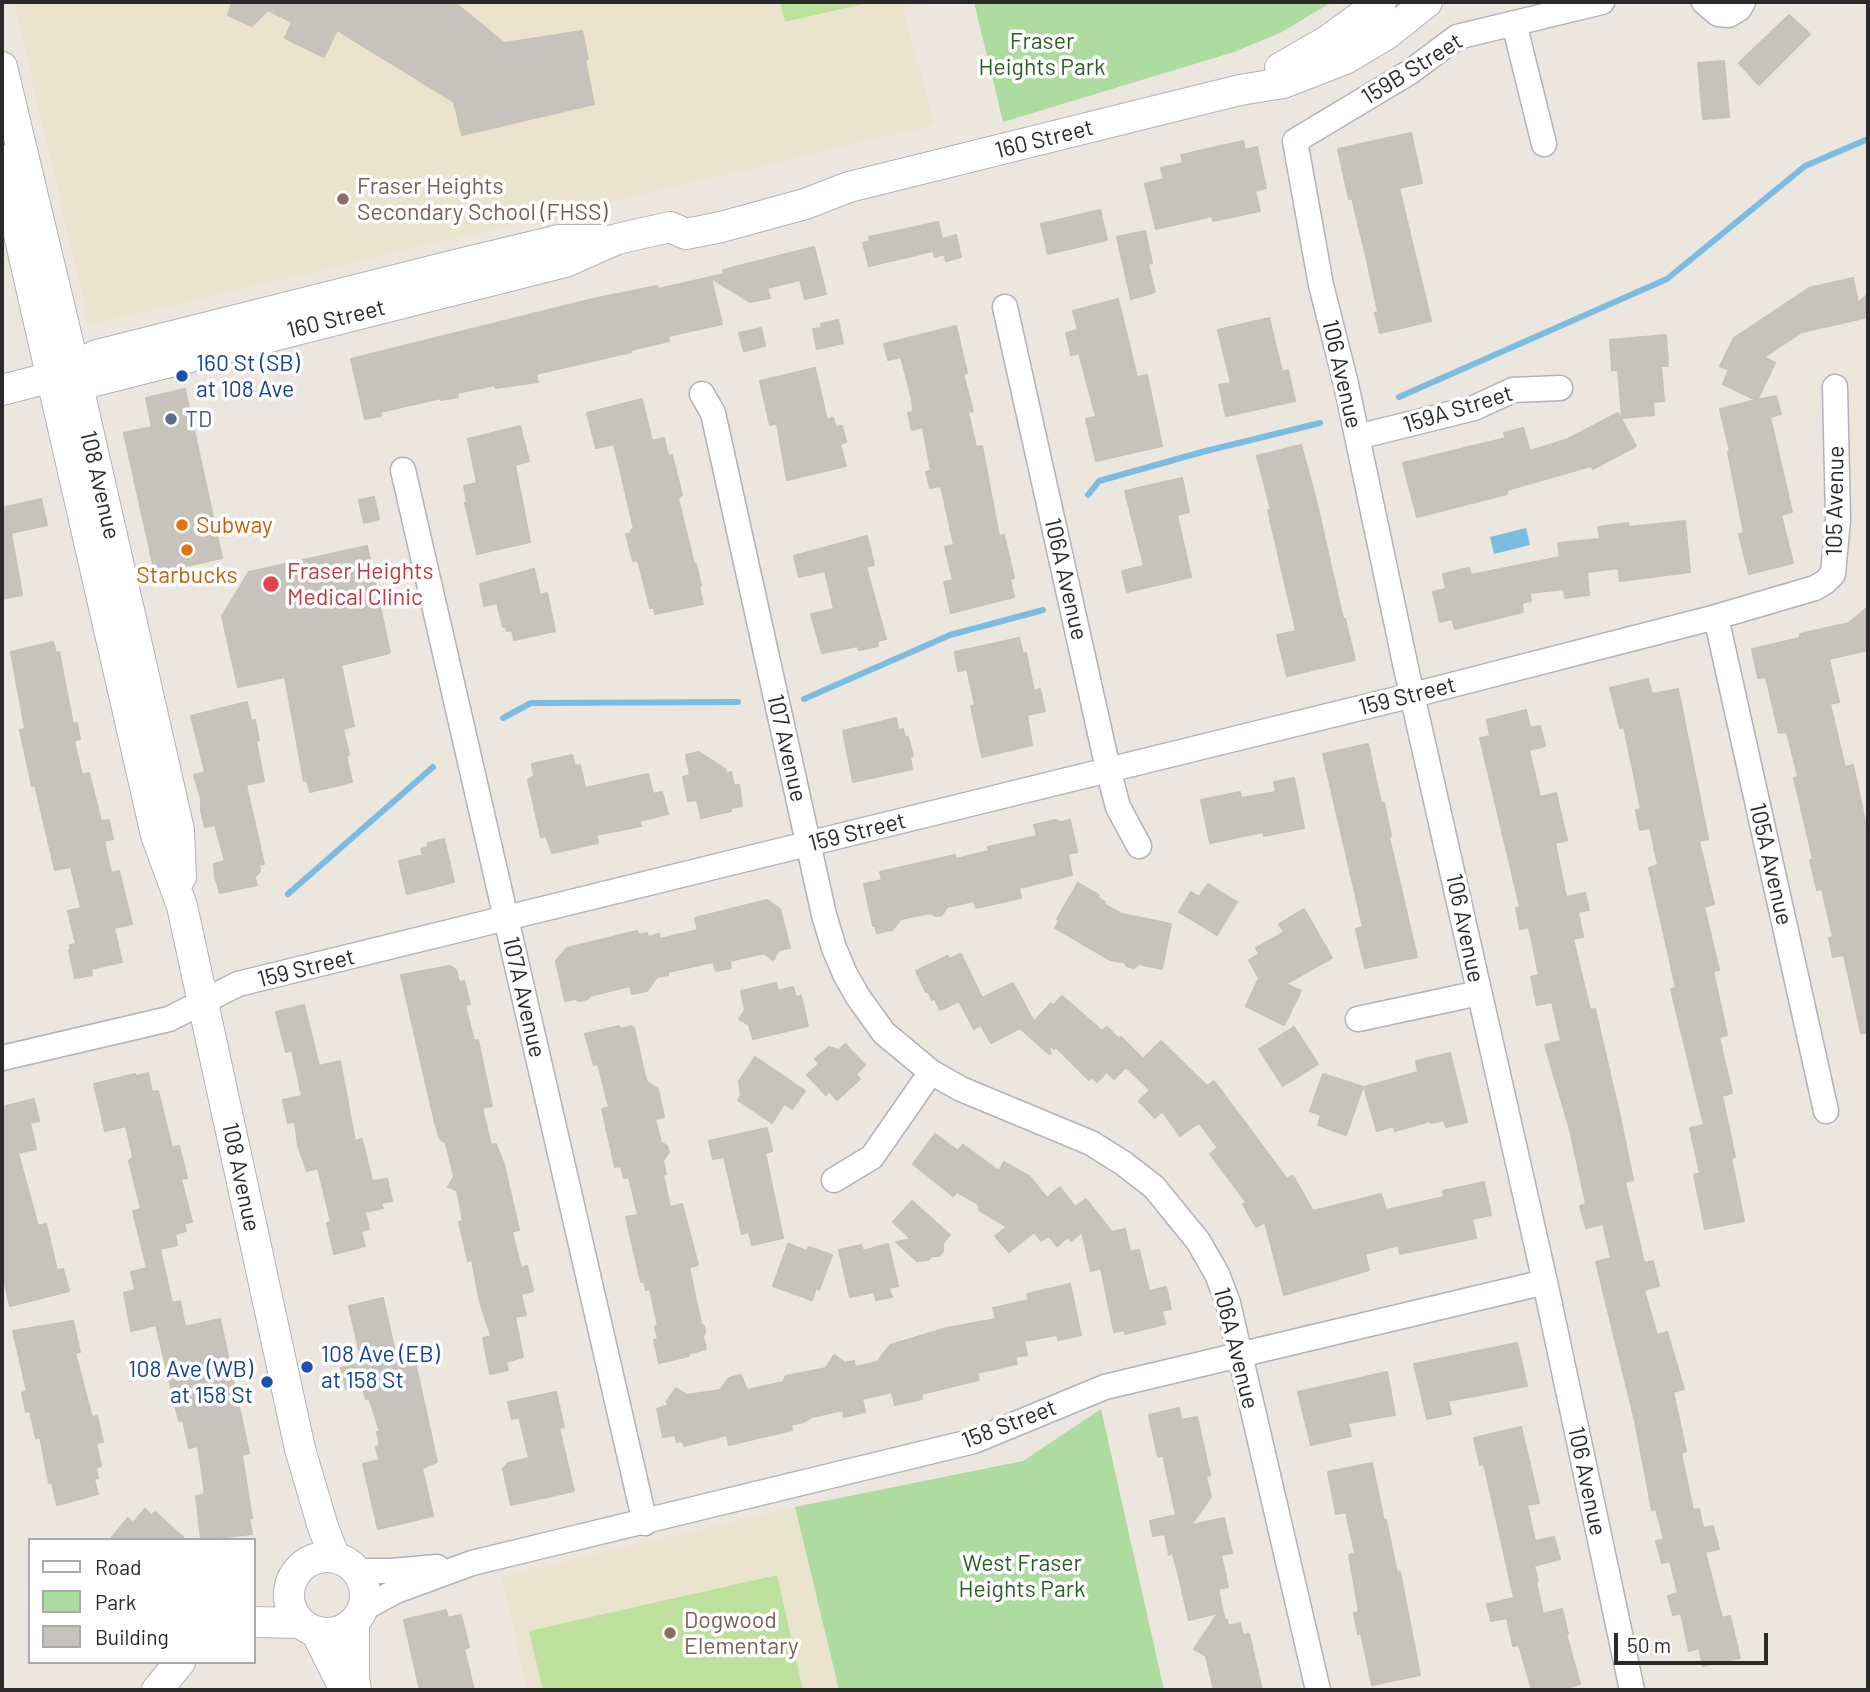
<!DOCTYPE html>
<html>
<head>
<meta charset="utf-8">
<style>
  body { margin:0 }
  #map { position:relative; width:1870px; height:1692px; overflow:hidden; background:#ebe6de; font-family:Barlow,sans-serif }
  canvas { display:block }
  .frame { position:absolute; inset:0; border:4px solid #2a2a2a; pointer-events:none }
  .legend { position:absolute; left:28px; top:1538px; width:228px; height:126px; box-sizing:border-box; background:#fff; border:2px solid #aaa; margin:0; padding:9px 12px; list-style:none; font-size:21px; color:#2a2a2a }
  .legend li { display:flex; align-items:center; gap:14px; height:35px }
  .legend b { width:35px; border:2px solid #aaa }
  .scale { position:absolute; left:1614px; top:1633px; width:154px; height:32px; box-sizing:border-box; border:4px solid #2a2a2a; border-top:0; padding-left:9px; font-size:21px; line-height:24px; white-space:nowrap; color:#2a2a2a; -webkit-text-stroke:5px #fff; paint-order:stroke }
</style>
</head>
<body>
<div id="map">
<canvas width="1870" height="1692"></canvas>
<div class="frame"></div>
<ul class="legend">
<li><b style="height:9px;background:#fff"></b>Road</li>
<li><b style="height:19px;background:#aedba0"></b>Park</li>
<li><b style="height:19px;background:#c6c3bd"></b>Building</li>
</ul>
<div class="scale">50 m</div>
</div>
<script>
const ctx = document.querySelector('canvas').getContext('2d');
ctx.lineJoin = 'round';
function paint(path, color) {
  ctx.fillStyle = color;
  ctx.fill(path, 'evenodd');
}
function poly(rows) {
  const path = new Path2D();
  for (const r of rows) {
    if (r.length === 3) {
      path.moveTo(r[0] + r[2], r[1]);
      path.arc(r[0], r[1], r[2], 0, 2 * Math.PI);
      continue;
    }
    path.moveTo(r[0], r[1]);
    for (let i = 2; i < r.length; i += 2) path.lineTo(r[i], r[i + 1]);
  }
  return path;
}
function stroke(path, color, width, dash) {
  ctx.strokeStyle = color;
  ctx.lineWidth = width;
  ctx.lineCap = dash ? 'butt' : 'round';
  ctx.setLineDash(dash || []);
  ctx.stroke(path);
}
function write(font, color, halo, rows, align = 'center') {
  ctx.font = font + ' Barlow,sans-serif';
  ctx.lineWidth = 7;
  ctx.setLineDash([]);
  ctx.textBaseline = 'middle';
  ctx.strokeStyle = halo;
  ctx.fillStyle = color;
  for (const [text, x, y, turn = 0] of rows) {
    ctx.save();
    ctx.translate(x, y);
    ctx.rotate((+turn || 0) * Math.PI / 180);
    ctx.textAlign = isNaN(turn) ? turn : align;
    if (halo) ctx.strokeText(text, 0, 0);
    ctx.fillText(text, 0, 0);
    ctx.restore();
  }
}
paint(poly([
  [14,2,934,2,903,9,935,125,89,325],
  [795,1507,839,1690,527,1690,502,1576]
]), '#eae4cf');
paint(poly([
  [974,2,1332,2,1280,33,1234,52,1003,122],
  [1101,1409,1164,1690,839,1690,795,1507,1023,1461]
]), '#aedba0');
paint(poly([
  [780,2,871,2,785,22],
  [777,1575,803,1690,543,1690,529,1631]
]), '#bde19d');
paint(poly([
  [1526,528,1530,545,1494,554,1490,537]
]), '#7cbce1');
stroke(poly([
  [1399,397,1667,279,1805,166,1868,139],
  [1088,495,1099,481,1202,452,1320,423],
  [804,699,950,635,1043,610],
  [503,718,531,703,738,702],
  [288,894,433,767]
]), '#7cbce1', 6);
const building = poly([
  [232,2,454,2,504,43,582,31,588,59,585,60,594,104,462,135,454,102,337,30,324,57,285,38,292,22,268,10,252,26,228,15,232,2],
  [1789,15,1810,34,1759,85,1739,63,1789,15],
  [1724,61,1729,117,1703,119,1698,63,1724,61],
  [1411,133,1422,183,1399,188,1431,321,1380,333,1375,313,1378,312,1366,256,1352,198,1349,199,1338,149,1411,133],
  [1243,141,1245,150,1257,147,1266,188,1255,191,1260,211,1213,221,1212,216,1156,229,1145,184,1164,179,1161,168,1183,163,1181,155,1243,141],
  [1100,210,1107,240,1048,254,1041,224,1100,210],
  [938,222,942,239,956,235,961,257,946,261,944,254,935,257,933,251,869,266,863,243,870,241,869,237,938,222],
  [1145,231,1152,263,1148,264,1155,292,1131,299,1117,237,1145,231],
  [814,247,826,294,805,299,800,280,767,288,770,298,750,302,711,278,722,324,668,336,669,341,631,350,631,352,536,374,538,382,496,388,495,385,457,393,458,397,441,400,441,398,380,412,381,416,365,419,351,359,593,299,657,286,658,289,724,274,723,270,814,247],
  [1853,278,1858,303,1868,294,1868,317,1802,332,1764,357,1775,363,1757,400,1776,396,1781,414,1770,417,1792,512,1781,515,1793,563,1749,574,1739,534,1744,533,1728,452,1730,452,1720,409,1756,400,1723,384,1729,370,1720,366,1734,338,1809,288,1853,278],
  [1118,299,1137,377,1147,375,1162,446,1096,461,1086,419,1096,417,1079,353,1071,355,1066,333,1078,330,1073,311,1118,299],
  [1269,318,1282,372,1288,370,1295,401,1226,416,1219,385,1231,383,1218,330,1269,318],
  [838,320,843,343,817,349,813,329,822,328,821,324,838,320],
  [956,326,967,373,963,374,973,411,968,412,976,447,982,446,999,536,1004,535,1014,578,1010,579,1014,597,951,613,944,582,953,580,945,547,954,545,941,486,930,488,926,472,931,471,923,427,912,430,908,413,913,412,912,399,901,357,888,360,884,344,956,326],
  [761,328,765,346,744,351,739,333,761,328],
  [1666,335,1668,366,1661,366,1664,401,1653,402,1654,415,1622,418,1618,370,1612,370,1610,340,1666,335],
  [815,368,827,420,833,418,836,427,842,426,846,442,840,444,846,466,787,480,777,423,770,425,760,381,815,368],
  [185,389,222,558,155,573,124,433,152,427,146,398,185,389],
  [642,399,652,441,664,438,668,456,672,455,682,495,678,498,694,564,696,564,701,586,699,586,703,604,655,614,654,608,650,608,638,560,633,561,626,534,632,534,631,530,634,529,614,444,596,448,587,413,642,399],
  [1618,413,1636,446,1593,469,1591,466,1507,490,1507,494,1417,517,1403,463,1506,438,1504,433,1523,428,1530,451,1568,439,1618,413],
  [520,426,529,461,515,465,530,542,477,554,465,503,467,503,464,486,477,483,468,439,520,426],
  [1301,445,1316,500,1343,619,1345,619,1355,660,1287,676,1277,635,1296,631,1268,510,1271,510,1257,456,1301,445],
  [1182,478,1189,512,1177,515,1191,577,1127,592,1122,571,1144,566,1125,491,1182,478],
  [374,497,379,519,364,523,359,500,374,497],
  [41,499,47,525,11,533,22,595,2,599,2,508,41,499],
  [1685,521,1690,572,1620,581,1618,568,1587,572,1589,595,1565,598,1564,589,1530,593,1531,601,1522,603,1523,612,1455,629,1452,619,1440,622,1433,592,1446,589,1443,574,1469,568,1471,575,1560,557,1558,543,1600,539,1598,527,1628,523,1629,527,1685,521],
  [867,536,874,565,866,567,886,639,877,641,878,646,859,650,858,646,822,653,811,614,834,609,825,571,799,577,794,556,867,536],
  [367,546,390,653,341,665,354,726,343,729,349,755,346,755,352,782,310,792,307,780,304,781,285,677,238,687,222,616,249,572,367,546],
  [534,569,540,595,547,593,555,631,514,640,512,630,507,631,506,626,503,627,497,603,484,606,480,584,534,569],
  [1868,607,1868,650,1829,659,1839,702,1830,704,1845,767,1853,765,1868,835,1868,1033,1861,1033,1844,955,1833,957,1829,938,1833,937,1822,889,1817,890,1810,860,1813,859,1794,778,1798,777,1787,732,1779,733,1766,677,1758,678,1752,649,1800,638,1800,634,1849,623,1868,607],
  [1019,638,1023,654,1026,653,1034,691,1040,689,1045,711,1027,715,1032,745,982,757,971,706,975,705,967,669,958,671,955,652,1019,638],
  [53,642,56,653,59,652,73,724,77,723,80,739,74,741,82,775,89,773,101,821,109,820,113,839,104,841,111,873,119,871,132,924,114,928,122,962,91,969,92,975,75,978,69,950,71,949,70,945,76,944,68,911,81,908,71,867,55,870,35,785,32,786,20,730,25,729,11,652,53,642],
  [1648,679,1652,694,1678,689,1708,839,1699,841,1714,904,1704,907,1719,970,1713,971,1727,1035,1719,1037,1732,1093,1722,1096,1735,1157,1731,1158,1744,1221,1705,1229,1694,1175,1700,1173,1690,1128,1704,1125,1671,989,1676,988,1649,868,1658,865,1650,828,1640,830,1636,810,1641,809,1624,727,1620,728,1610,688,1648,679],
  [247,702,251,721,255,720,259,740,256,741,264,781,246,785,264,864,259,865,260,871,258,874,254,876,257,885,220,893,215,877,214,864,225,861,215,825,205,827,201,811,201,799,194,775,205,772,191,716,247,702],
  [1526,710,1530,728,1540,726,1545,746,1529,750,1540,797,1556,793,1567,840,1555,843,1566,897,1585,893,1589,910,1578,912,1583,937,1573,939,1590,1010,1595,1009,1620,1117,1633,1180,1625,1182,1644,1263,1653,1261,1659,1286,1644,1290,1657,1335,1667,1332,1684,1389,1673,1392,1686,1451,1681,1453,1693,1510,1699,1509,1703,1528,1713,1526,1719,1549,1705,1552,1722,1618,1730,1616,1740,1658,1703,1666,1699,1648,1689,1651,1681,1613,1673,1615,1668,1596,1678,1593,1670,1561,1662,1563,1656,1541,1664,1539,1656,1509,1652,1510,1635,1421,1596,1262,1611,1258,1603,1224,1586,1228,1580,1206,1586,1204,1570,1130,1545,1045,1561,1041,1552,1002,1537,1005,1531,977,1539,975,1529,927,1520,929,1516,908,1520,907,1480,738,1490,736,1487,720,1526,710],
  [896,718,898,730,903,729,905,737,908,737,913,756,910,757,912,769,853,782,843,731,896,718],
  [1368,744,1381,803,1384,803,1391,836,1389,837,1417,957,1365,968,1356,929,1363,927,1323,754,1368,744],
  [699,752,725,769,726,774,731,772,734,786,739,785,742,806,731,808,731,811,701,818,697,800,688,801,683,777,690,775,686,755,699,752],
  [572,755,575,766,580,765,585,788,648,774,653,794,662,792,668,814,639,821,641,826,596,835,598,843,552,853,546,836,541,837,528,780,534,776,532,764,572,755],
  [1294,778,1304,828,1264,836,1263,832,1210,843,1201,800,1240,792,1241,798,1276,792,1274,782,1294,778],
  [1055,820,1061,822,1070,820,1077,852,1068,854,1072,875,1019,888,1021,898,976,908,974,901,947,907,942,915,935,916,930,913,901,919,892,930,877,933,875,925,873,926,864,884,882,880,880,872,955,855,956,859,989,851,988,847,1037,836,1034,825,1055,820],
  [444,839,454,882,407,894,399,861,423,855,421,849,428,847,428,843,444,839],
  [1078,883,1099,895,1097,897,1105,902,1104,904,1122,914,1171,924,1162,969,1139,964,1134,968,1127,966,1124,962,1110,960,1055,928,1059,921,1057,919,1078,883],
  [1208,884,1237,902,1217,935,1179,912,1191,892,1199,897,1208,884],
  [767,900,780,909,790,948,779,950,773,960,764,953,730,961,731,968,716,971,713,962,668,972,668,975,657,977,647,991,632,994,630,986,590,996,587,999,580,1001,575,999,565,1001,556,961,567,948,637,931,638,935,647,933,648,937,659,934,660,939,698,930,695,918,767,900],
  [1304,909,1332,958,1286,984,1301,991,1284,1025,1246,1006,1259,978,1249,960,1259,954,1256,948,1284,932,1279,924,1304,909],
  [961,954,982,998,1013,983,1034,1022,1051,1003,1053,1006,1062,996,1102,1031,1107,1027,1119,1039,1121,1037,1143,1059,1161,1041,1207,1086,1214,1081,1287,1179,1293,1176,1313,1211,1381,1194,1386,1210,1444,1197,1443,1191,1484,1182,1491,1215,1472,1219,1476,1238,1400,1254,1399,1245,1365,1254,1369,1270,1284,1295,1265,1222,1256,1227,1243,1204,1246,1202,1210,1154,1218,1148,1199,1123,1180,1136,1162,1111,1155,1118,1139,1101,1150,1090,1126,1067,1114,1079,1107,1072,1097,1082,1092,1077,1089,1080,1056,1047,1054,1049,1048,1044,1051,1053,1049,1054,1020,1028,991,1043,981,1025,974,1029,959,1001,940,1010,935,999,932,1000,928,991,926,992,916,971,948,956,949,959,961,954],
  [450,966,456,970,459,982,464,981,470,1004,465,1005,474,1041,478,1040,492,1106,482,1108,491,1145,496,1144,504,1165,519,1230,512,1232,521,1268,527,1266,533,1291,521,1294,526,1315,515,1317,523,1357,506,1362,508,1370,490,1374,483,1338,491,1336,480,1302,472,1260,468,1261,459,1222,463,1221,457,1190,448,1187,454,1177,446,1143,440,1139,435,1123,401,975,450,966],
  [776,983,778,991,793,987,796,997,801,996,808,1026,753,1039,749,1025,739,1019,745,1010,741,991,776,983],
  [304,1005,319,1066,340,1061,355,1141,362,1139,372,1181,387,1179,392,1201,381,1203,383,1208,365,1212,369,1229,361,1231,365,1246,334,1254,327,1223,331,1222,318,1168,307,1171,298,1146,295,1122,288,1123,283,1100,302,1096,292,1050,286,1052,276,1012,304,1005],
  [619,1026,620,1029,631,1026,634,1028,645,1076,647,1082,658,1089,664,1117,655,1119,661,1142,667,1146,669,1152,663,1161,666,1174,663,1175,670,1207,682,1204,698,1265,689,1267,701,1324,704,1326,705,1333,703,1336,706,1349,688,1354,689,1356,659,1363,654,1340,658,1339,655,1326,658,1326,650,1289,646,1290,644,1281,641,1282,626,1217,638,1215,629,1177,624,1178,621,1166,615,1167,602,1109,609,1107,598,1064,594,1065,585,1034,619,1026],
  [1294,1027,1318,1064,1283,1086,1259,1049,1294,1027],
  [845,1044,865,1065,856,1074,860,1079,837,1100,829,1091,826,1095,807,1075,819,1064,815,1059,829,1047,839,1050,845,1044],
  [1450,1053,1467,1122,1446,1127,1444,1120,1431,1123,1430,1121,1395,1131,1394,1126,1377,1131,1364,1087,1418,1072,1416,1061,1450,1053],
  [755,1057,805,1091,792,1109,784,1104,772,1123,738,1100,741,1095,739,1081,755,1057],
  [148,1073,152,1092,158,1091,172,1148,179,1146,187,1178,181,1179,192,1222,184,1224,186,1231,175,1234,177,1245,160,1249,172,1303,180,1301,185,1327,220,1319,249,1453,242,1455,252,1518,249,1519,252,1534,201,1540,196,1496,205,1494,198,1446,189,1448,183,1420,179,1421,156,1325,131,1331,124,1293,135,1290,131,1272,147,1268,133,1211,141,1209,129,1161,133,1157,126,1126,105,1131,94,1084,135,1074,135,1076,148,1073],
  [1323,1074,1363,1087,1346,1135,1318,1125,1321,1115,1310,1111,1323,1074],
  [34,1099,39,1121,30,1123,36,1149,18,1153,38,1226,46,1224,57,1270,63,1269,69,1291,10,1306,2,1270,2,1107,34,1099],
  [767,1128,772,1151,765,1153,783,1238,752,1245,749,1232,742,1234,724,1157,713,1159,709,1141,767,1128],
  [935,1134,958,1151,963,1145,999,1171,1004,1162,1029,1176,1047,1198,1060,1187,1075,1207,1086,1199,1112,1232,1125,1229,1130,1252,1139,1250,1149,1291,1166,1287,1171,1309,1162,1311,1165,1324,1125,1334,1125,1330,1114,1332,1101,1268,1091,1271,1082,1232,1071,1241,1068,1237,1057,1246,1049,1236,1041,1241,1034,1232,1009,1252,995,1236,1007,1227,980,1211,978,1204,957,1192,953,1196,913,1164,935,1134],
  [912,1201,950,1235,943,1243,943,1251,939,1256,932,1256,928,1260,917,1261,896,1242,911,1239,893,1222,912,1201],
  [788,1244,807,1251,809,1247,832,1255,819,1290,816,1288,812,1300,773,1286,788,1244],
  [888,1244,898,1286,889,1288,892,1297,876,1300,874,1292,850,1297,839,1250,861,1245,863,1251,888,1244],
  [1070,1284,1081,1335,1058,1340,1057,1335,1024,1341,1027,1355,1015,1357,1017,1364,977,1373,979,1380,921,1394,922,1399,895,1405,892,1392,862,1399,865,1412,844,1417,843,1410,812,1417,804,1422,791,1425,792,1430,729,1445,727,1435,684,1446,682,1440,677,1442,675,1435,663,1437,657,1409,668,1405,667,1401,676,1388,687,1395,720,1390,729,1378,741,1375,747,1390,783,1382,786,1376,826,1368,834,1355,845,1363,854,1361,855,1367,877,1362,890,1345,947,1328,996,1319,993,1308,1029,1300,1027,1294,1070,1284],
  [383,1298,397,1361,414,1357,437,1462,422,1468,433,1516,378,1529,363,1464,379,1460,376,1447,380,1446,377,1432,380,1432,369,1398,366,1399,362,1386,346,1389,341,1368,362,1363,349,1306,383,1298],
  [73,1321,80,1352,75,1353,92,1417,97,1416,103,1442,96,1443,101,1466,96,1468,98,1478,94,1479,98,1494,57,1505,52,1482,49,1483,40,1437,36,1438,30,1411,26,1412,22,1393,27,1391,13,1331,73,1321],
  [1517,1343,1527,1386,1448,1401,1451,1414,1427,1419,1414,1364,1517,1343],
  [1387,1372,1395,1415,1348,1423,1351,1436,1311,1445,1298,1392,1387,1372],
  [556,1392,564,1427,559,1428,574,1491,511,1505,503,1469,508,1463,529,1458,519,1417,512,1419,508,1402,556,1392],
  [1179,1408,1181,1420,1197,1417,1210,1475,1206,1476,1211,1497,1191,1525,1224,1518,1232,1553,1221,1555,1228,1587,1218,1589,1225,1621,1227,1620,1228,1626,1240,1623,1243,1635,1249,1634,1262,1690,1214,1690,1206,1656,1194,1649,1218,1613,1189,1620,1176,1565,1172,1552,1169,1555,1165,1534,1153,1536,1150,1521,1176,1515,1163,1455,1158,1457,1149,1415,1179,1408],
  [1521,1427,1539,1503,1527,1505,1535,1541,1554,1537,1560,1559,1534,1566,1538,1581,1536,1582,1543,1614,1562,1609,1568,1634,1566,1634,1580,1684,1558,1690,1532,1690,1519,1645,1513,1646,1507,1618,1491,1621,1487,1604,1514,1598,1484,1464,1480,1465,1474,1438,1521,1427],
  [1372,1463,1384,1521,1386,1520,1397,1573,1400,1572,1420,1675,1372,1685,1361,1633,1358,1634,1354,1613,1359,1612,1349,1555,1355,1553,1346,1512,1336,1514,1328,1472,1372,1463],
  [145,1509,152,1516,155,1512,186,1540,110,1540,128,1518,133,1523,145,1509],
  [446,1610,448,1618,461,1615,469,1647,464,1649,474,1690,420,1690,404,1620,446,1610]
]);
paint(building, '#c6c3bd');
stroke(building, '#c6c2b8', 2);
const minor = poly([
  [1602,2,1457,37,1410,72,1295,141,1321,285,1346,384,1406,668,1545,1282,1632,1690],
  [1704,2,1718,14,1729,15,1739,9,1743,2],
  [1514,23,1544,144],
  [1005,307,1108,769,1118,807,1139,846],
  [702,394,713,413,824,915,834,948,845,974,858,997,884,1033,931,1072,961,1089,1091,1143,1123,1163,1154,1187,1198,1241,1217,1274,1228,1303,1318,1690],
  [1357,437,1474,408,1513,390,1560,388],
  [403,470,645,1523],
  [1716,617,1826,1111],
  [1358,1019,1479,993],
  [2,1058,169,1019,238,984,1413,695,1716,617,1815,588,1825,582,1833,574,1838,519,1835,387],
  [834,1180,872,1157,931,1072],
  [357,1571,391,1571,437,1567],
  [363,1609,396,1591,472,1563,974,1441,1105,1387,1545,1282]
]);
const tertiary = poly([
  [2,67,68,342,179,830,181,877],
  [1280,68,1327,41,1381,2],
  [2,160,156,835,182,906,300,1449,323,1527,335,1558],
  [52,377,95,381,565,262,617,239,670,227,686,234,721,227,805,204,849,187,1240,90,1283,83,1345,59,1387,34,1427,2],
  [2,390,52,377,97,355,455,265,559,240,604,240],
  [327,1595,38],
  [254,1622,300,1623],
  [354,1623,354,1679,356,1690],
  [316,1632,345,1690],
  [157,1690,180,1662]
]);
stroke(minor, '#b1b2bc', 27);
stroke(tertiary, '#b1b2bc', 32);
stroke(minor, '#fff', 24);
stroke(tertiary, '#fff', 30);
for (const [x, y, r, color] of [
  [343,199,7,"#8d6e63"],
  [182,376,7,"#1a4fb4"],
  [171,419,7,"#5c6f8a"],
  [182,525,7,"#e8710a"],
  [187,550,7,"#e8710a"],
  [271,584,9,"#e0444e"],
  [307,1367,7,"#1a4fb4"],
  [267,1382,7,"#1a4fb4"],
  [670,1633,7,"#8d6e63"]
]) {
  const dot = new Path2D();
  dot.arc(x, y, r, 0, 2 * Math.PI);
  ctx.fillStyle = color;
  ctx.fill(dot);
  stroke(dot, '#fff', 2.5);
}
write('23px', '#285f22', '#fff', [
  ["Fraser",1042,41],
  ["Heights Park",1042,67],
  ["West Fraser",1022,1563],
  ["Heights Park",1022,1589]
]);
write('23px', '#2a2a2a', '#fff', [
  ["159B Street",1412,69,-32],
  ["160 Street",1044,139,-14],
  ["160 Street",336,319,-14],
  ["106 Avenue",1342,374,77],
  ["159A Street",1458,409,-17],
  ["108 Avenue",100,485,77],
  ["105 Avenue",1835,501,-89],
  ["106A Avenue",1066,579,77],
  ["159 Street",1407,696,-14],
  ["107 Avenue",787,748,77],
  ["159 Street",857,832,-14],
  ["105A Avenue",1771,864,77],
  ["106 Avenue",1465,928,78],
  ["159 Street",306,968,-14],
  ["107A Avenue",524,997,77],
  ["108 Avenue",241,1177,78],
  ["106A Avenue",1236,1348,76],
  ["158 Street",1009,1424,-21],
  ["106 Avenue",1587,1481,78]
]);
write('23px', '#785e54', '#fff', [
  ["Fraser Heights",357,186],
  ["Secondary School (FHSS)",357,212],
  ["Dogwood",684,1620],
  ["Elementary",684,1646]
], 'left');
write('23px', '#164399', '#fff', [
  ["160 St (SB)",196,363],
  ["at 108 Ave",196,389],
  ["108 Ave (EB)",321,1354],
  ["at 158 St",321,1380],
  ["108 Ave (WB)",253,1369,"right"],
  ["at 158 St",253,1395,"right"]
], 'left');
write('23px', '#4e5e75', '#fff', [
  ["TD",185,419]
], 'left');
write('23px', '#c56008', '#fff', [
  ["Subway",196,525],
  ["Starbucks",187,575,"center"]
], 'left');
write('23px', '#be3a42', '#fff', [
  ["Fraser Heights",287,571],
  ["Medical Clinic",287,597]
], 'left');
</script>
</body>
</html>
